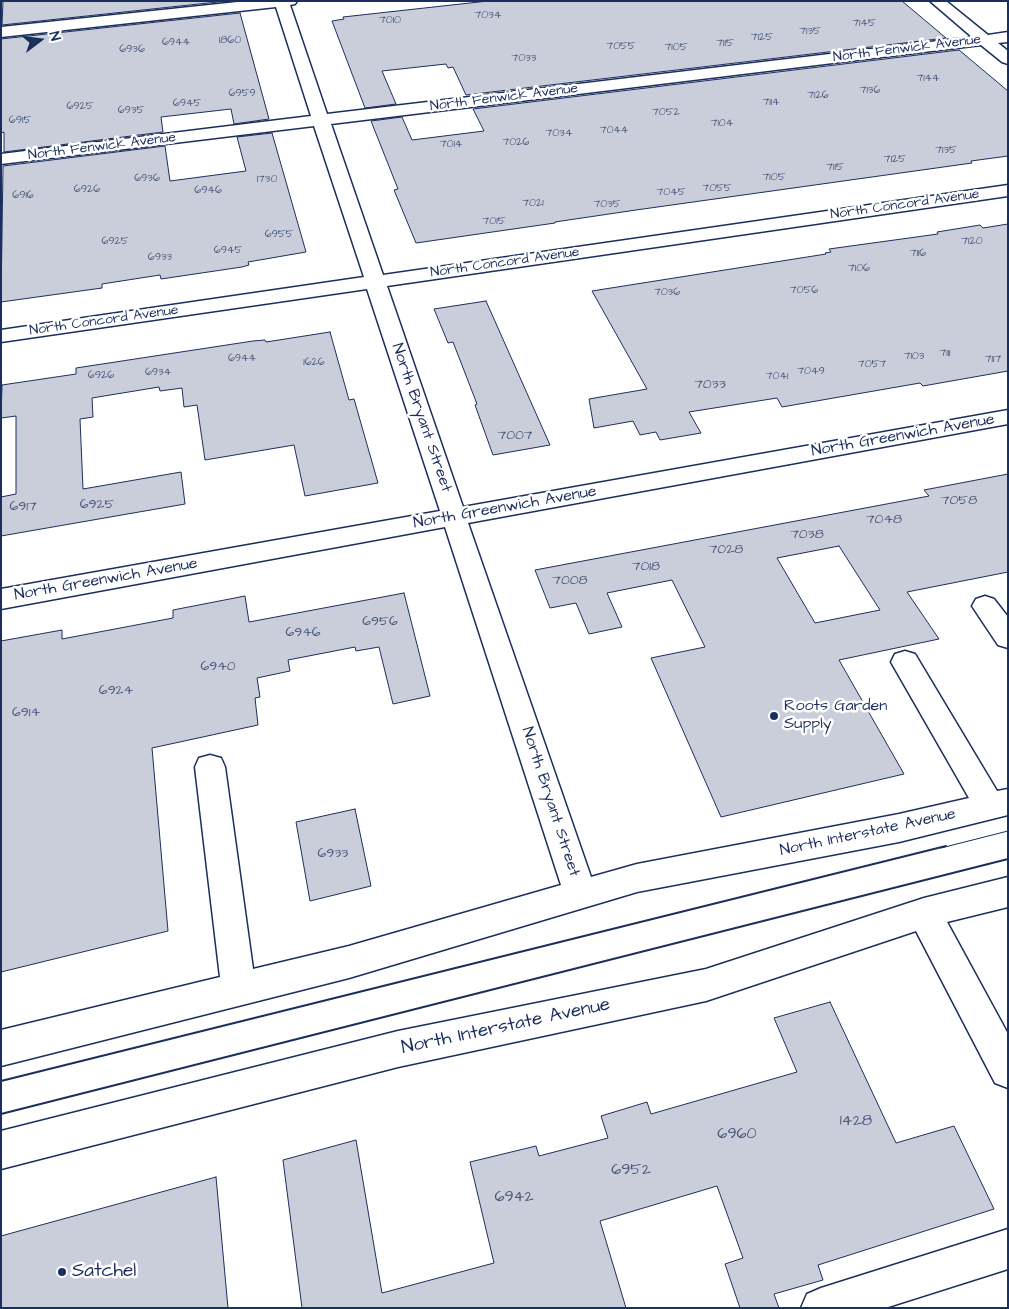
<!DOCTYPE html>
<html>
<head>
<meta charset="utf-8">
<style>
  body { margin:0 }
  #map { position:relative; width:1009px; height:1309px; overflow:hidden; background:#fff; font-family:"Architects Daughter",sans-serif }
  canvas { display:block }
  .frame { position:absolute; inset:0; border:2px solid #1b2f5e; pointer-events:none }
  .north { position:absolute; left:15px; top:15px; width:50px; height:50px; -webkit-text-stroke:4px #fff; paint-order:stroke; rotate:75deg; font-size:14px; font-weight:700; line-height:20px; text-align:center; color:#1b2f5e }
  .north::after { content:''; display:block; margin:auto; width:18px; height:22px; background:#1b2f5e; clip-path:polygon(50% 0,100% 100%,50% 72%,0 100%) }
</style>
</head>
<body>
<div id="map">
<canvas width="1009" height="1309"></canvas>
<div class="frame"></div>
<div class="north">N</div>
</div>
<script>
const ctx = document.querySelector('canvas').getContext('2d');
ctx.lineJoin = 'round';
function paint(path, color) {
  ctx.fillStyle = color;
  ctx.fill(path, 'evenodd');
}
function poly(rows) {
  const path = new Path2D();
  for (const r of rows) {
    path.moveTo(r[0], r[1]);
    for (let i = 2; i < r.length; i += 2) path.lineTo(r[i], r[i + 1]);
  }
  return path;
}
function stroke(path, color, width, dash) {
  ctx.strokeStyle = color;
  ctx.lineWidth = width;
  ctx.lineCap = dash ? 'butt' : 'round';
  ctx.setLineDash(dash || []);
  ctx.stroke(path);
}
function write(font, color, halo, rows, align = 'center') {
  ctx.font = font + ' "Architects Daughter",sans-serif';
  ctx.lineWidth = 5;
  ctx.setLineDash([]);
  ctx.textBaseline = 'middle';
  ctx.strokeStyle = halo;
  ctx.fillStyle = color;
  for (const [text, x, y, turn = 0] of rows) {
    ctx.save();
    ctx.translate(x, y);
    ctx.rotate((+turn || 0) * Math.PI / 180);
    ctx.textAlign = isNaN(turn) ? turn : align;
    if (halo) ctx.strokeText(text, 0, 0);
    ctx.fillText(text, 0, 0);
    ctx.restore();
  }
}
const building = poly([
  [3,1,227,1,2,25,3,1],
  [488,1,902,1,946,38,466,95,453,67,448,68,446,64,382,71,396,104,365,108,332,21,344,19,343,17,488,1],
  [240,13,269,119,234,124,231,109,161,117,163,132,4,152,4,132,1,133,1,39,240,13],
  [959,50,1008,91,1008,156,971,161,972,163,636,210,555,222,555,223,416,243,394,190,398,189,371,121,402,117,412,140,484,131,473,109,959,50],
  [272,133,306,252,248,262,249,265,242,267,161,279,160,275,102,284,102,288,1,302,3,166,165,146,170,181,246,171,237,137,272,133],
  [1008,224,1008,371,923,386,920,383,782,407,777,398,689,412,701,433,660,440,656,432,640,435,633,421,594,428,589,399,647,389,592,291,826,254,825,253,831,252,829,249,938,234,937,232,980,225,983,228,1008,224],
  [486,301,550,445,493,455,475,405,477,404,453,342,448,343,434,309,486,301],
  [330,332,349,400,354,399,378,483,305,496,294,445,205,460,197,405,184,407,182,388,160,391,159,387,92,398,93,417,80,419,83,489,181,472,185,504,1,536,1,497,16,494,16,416,1,418,2,385,76,374,76,368,253,341,265,340,266,342,330,332],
  [1008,474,1008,572,907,592,939,639,839,660,904,774,721,817,651,658,705,647,672,580,607,593,622,627,589,634,576,603,550,608,535,570,929,496,924,490,1008,474],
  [839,546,880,610,815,623,777,558,839,546],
  [404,593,430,696,393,704,379,647,356,651,355,647,288,660,290,671,257,678,260,697,255,698,258,725,152,748,168,931,1,972,1,641,62,630,62,639,173,618,173,610,245,596,249,622,404,593],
  [355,809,371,886,310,901,296,822,355,809],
  [830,1002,896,1143,954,1126,994,1209,818,1265,823,1280,774,1294,779,1308,740,1308,725,1264,743,1258,717,1186,600,1221,626,1308,302,1308,283,1160,356,1140,382,1293,494,1263,470,1162,536,1146,539,1156,608,1138,601,1116,647,1102,651,1114,797,1072,774,1018,830,1002],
  [216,1177,228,1308,1,1308,1,1236,216,1177]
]);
paint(building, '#caceda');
stroke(building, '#1b2f5e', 1);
const minor = poly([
  [247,1,297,1,295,4,290,5,327,114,972,37,930,1,946,1,988,35,1008,32,1008,42,998,43,1008,51,1008,64,1002,62,981,45,331,124,383,275,1008,185,1008,196,387,286,463,507,1008,410,1008,424,468,523,591,877,637,864,899,814,969,798,891,662,895,654,905,651,915,654,997,791,1008,789,1008,815,899,842,637,892,349,978,1,1066,1,1030,220,977,195,767,199,758,210,755,221,758,225,767,253,969,349,946,561,885,445,527,1,609,1,589,440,511,367,289,1,342,1,330,364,277,314,126,1,164,1,154,311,116,276,7,1,37,1,27,247,1],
  [985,596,994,599,1008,617,1008,648,998,645,972,606,976,599,985,596],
  [1008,877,1008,907,947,922,1008,1034,1008,1088,995,1083,916,931,706,1001,398,1067,1,1169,1,1131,398,1031,706,969,924,898,1008,877],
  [1008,1229,1008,1269,885,1308,801,1308,807,1294,821,1288,1008,1229]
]);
stroke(minor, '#1b2f5e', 3);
paint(minor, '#fff');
stroke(poly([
  [941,848,1008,831]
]), '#1b2f5e', 1);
stroke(poly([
  [1,1081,946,846],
  [1,1114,1008,859]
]), '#1b2f5e', 2);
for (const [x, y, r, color] of [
  [774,716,5,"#1b2f5e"],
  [62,1272,5,"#1b2f5e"]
]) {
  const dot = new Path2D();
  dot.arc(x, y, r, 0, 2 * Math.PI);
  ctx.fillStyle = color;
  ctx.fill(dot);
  stroke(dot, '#fff', 2);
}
write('11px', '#47577d', null, [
  ["7034",488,16],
  ["7010",390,21],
  ["7145",864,24],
  ["7135",810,32],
  ["7125",762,38],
  ["1860",230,41],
  ["6944",176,43],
  ["7115",725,44],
  ["7055",621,47],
  ["7105",676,48],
  ["6936",132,50],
  ["7033",524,59],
  ["7144",928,79],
  ["7136",870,91],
  ["6959",242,94],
  ["7126",818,96],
  ["7114",771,103],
  ["6945",187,104],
  ["6925",80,107],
  ["6935",131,111],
  ["7052",666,113],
  ["6915",20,121],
  ["7104",722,124],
  ["7044",614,131],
  ["7034",559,134],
  ["7026",516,143],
  ["7014",451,145],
  ["7135",946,151],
  ["7125",895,160],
  ["7115",835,168],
  ["7105",774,178],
  ["6936",147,179],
  ["1730",267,180],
  ["7055",717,189],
  ["6926",87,190],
  ["6946",208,191],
  ["7045",671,193],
  ["6916",23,196],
  ["7021",533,204],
  ["7035",607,205],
  ["7015",494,222],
  ["6955",279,235],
  ["6925",115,242],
  ["7120",972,242],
  ["6945",228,251],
  ["7116",918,254],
  ["6933",160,258],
  ["7106",859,269],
  ["7056",804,291],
  ["7036",667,293],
  ["7111",945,354],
  ["7103",914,357],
  ["6944",242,359],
  ["7117",993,360],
  ["1626",314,363],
  ["7057",872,365],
  ["7049",811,372],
  ["6934",158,373],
  ["6926",101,376],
  ["7041",777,377]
]);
write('14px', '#1b2f5e', '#fff', [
  ["North Fenwick Avenue",907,49,-7],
  ["North Fenwick Avenue",504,98,-7],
  ["North Fenwick Avenue",102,147,-7],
  ["North Concord Avenue",905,205,-8],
  ["North Concord Avenue",505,263,-8],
  ["North Concord Avenue",104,321,-8]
]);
write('14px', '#47577d', null, [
  ["7033",710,385],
  ["7007",515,436],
  ["7058",959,501],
  ["6925",97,505],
  ["6917",23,507],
  ["7048",884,520],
  ["7038",807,535],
  ["7028",726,550],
  ["7018",646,567],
  ["7008",570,581],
  ["6956",380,622],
  ["6946",303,633],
  ["6940",218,667],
  ["6924",116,691],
  ["6914",26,713],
  ["6933",333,854]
]);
write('16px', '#1b2f5e', '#fff', [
  ["North Bryant Street",421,418,71],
  ["North Greenwich Avenue",903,436,-10],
  ["North Greenwich Avenue",505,508,-10],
  ["North Greenwich Avenue",106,580,-10],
  ["North Bryant Street",550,802,72],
  ["North Interstate Avenue",868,833,-12]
]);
write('16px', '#1b2f5e', '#fff', [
  ["Roots Garden",784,707],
  ["Supply",784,725]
], 'left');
write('16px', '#47577d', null, [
  ["1428",856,1122],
  ["6960",737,1135],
  ["6952",631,1171],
  ["6942",514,1198]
]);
write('19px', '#1b2f5e', '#fff', [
  ["North Interstate Avenue",506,1027,-12]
]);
write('19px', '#1b2f5e', '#fff', [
  ["Satchel",72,1272]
], 'left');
</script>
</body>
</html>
